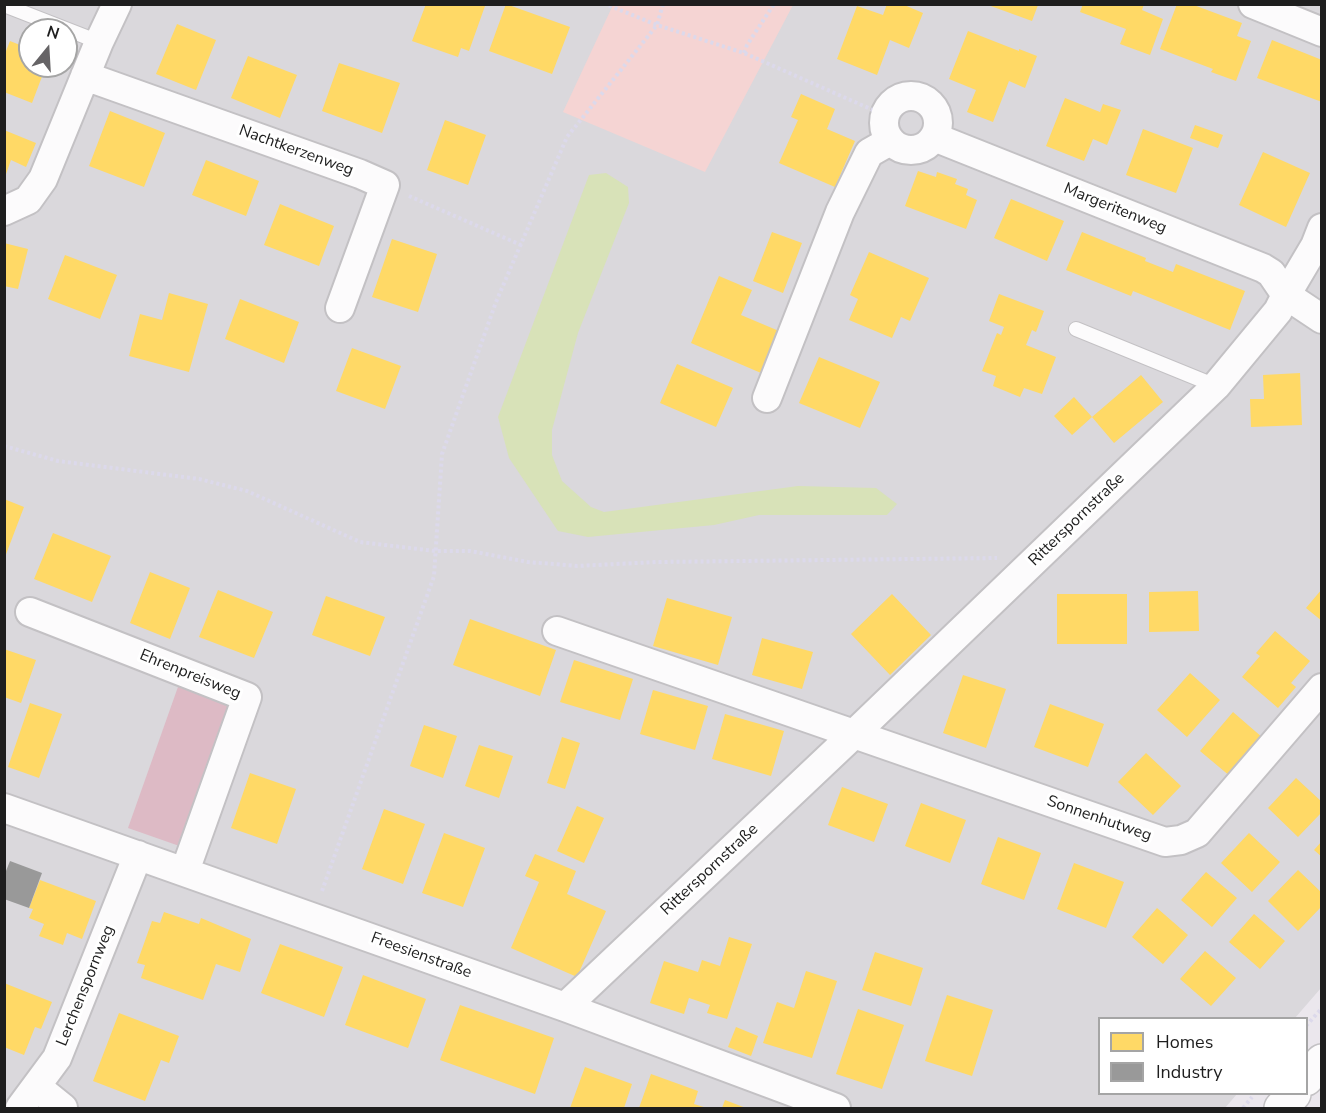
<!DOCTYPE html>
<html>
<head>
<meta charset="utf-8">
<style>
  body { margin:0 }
  #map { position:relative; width:1326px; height:1113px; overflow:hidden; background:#ebe7ed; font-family:"Nunito Sans",sans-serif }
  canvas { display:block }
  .frame { position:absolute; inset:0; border:6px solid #1e1e1e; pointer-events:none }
  .legend { position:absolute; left:1098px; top:1017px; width:210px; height:78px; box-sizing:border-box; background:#fff; border:2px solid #a5a5a5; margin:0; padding:8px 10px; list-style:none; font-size:18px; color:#1e1e1e }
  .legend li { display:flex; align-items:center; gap:12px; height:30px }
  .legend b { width:30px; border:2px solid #a5a5a5 }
  .north { position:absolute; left:18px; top:18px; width:60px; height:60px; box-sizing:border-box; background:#fff; border:2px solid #a5a5a5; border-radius:50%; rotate:18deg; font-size:16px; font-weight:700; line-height:24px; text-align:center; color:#1e1e1e }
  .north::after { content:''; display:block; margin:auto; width:21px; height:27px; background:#666466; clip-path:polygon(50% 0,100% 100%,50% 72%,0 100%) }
</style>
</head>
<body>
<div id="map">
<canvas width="1326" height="1113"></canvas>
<div class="frame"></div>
<ul class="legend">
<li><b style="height:16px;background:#ffd966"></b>Homes</li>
<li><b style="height:16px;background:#999"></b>Industry</li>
</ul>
<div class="north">N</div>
</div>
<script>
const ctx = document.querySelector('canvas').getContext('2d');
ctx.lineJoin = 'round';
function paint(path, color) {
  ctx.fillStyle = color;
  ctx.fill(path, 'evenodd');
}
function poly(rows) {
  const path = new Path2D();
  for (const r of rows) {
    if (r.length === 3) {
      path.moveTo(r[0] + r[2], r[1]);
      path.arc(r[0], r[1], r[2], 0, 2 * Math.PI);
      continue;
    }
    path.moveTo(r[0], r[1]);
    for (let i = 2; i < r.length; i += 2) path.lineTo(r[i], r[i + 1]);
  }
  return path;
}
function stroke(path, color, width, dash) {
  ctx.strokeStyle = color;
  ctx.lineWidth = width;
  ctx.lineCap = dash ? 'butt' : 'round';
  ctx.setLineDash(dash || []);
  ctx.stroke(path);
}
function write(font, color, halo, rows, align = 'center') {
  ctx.font = font + ' "Nunito Sans",sans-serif';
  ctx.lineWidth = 6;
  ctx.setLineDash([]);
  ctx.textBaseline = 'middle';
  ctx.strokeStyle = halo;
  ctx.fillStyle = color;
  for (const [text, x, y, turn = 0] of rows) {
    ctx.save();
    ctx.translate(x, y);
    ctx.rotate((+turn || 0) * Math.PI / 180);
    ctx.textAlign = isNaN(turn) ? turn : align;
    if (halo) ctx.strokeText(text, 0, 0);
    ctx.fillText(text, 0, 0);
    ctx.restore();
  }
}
paint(poly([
  [5,5,1321,5,1321,988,1295,1018,1100,1018,1100,1094,1237,1094,1225,1108,5,1108],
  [30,30,66,30,66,66,30,66]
]), '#dad8dc');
paint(poly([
  [179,684,237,705,188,849,128,828]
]), '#ddbac5');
paint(poly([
  [613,5,793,5,705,172,563,112]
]), '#f5d4d3');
paint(poly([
  [606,173,628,187,629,203,578,333,552,430,552,455,562,481,591,507,604,512,798,486,876,488,897,504,887,515,759,515,714,525,588,537,558,531,509,458,498,417,589,175]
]), '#d8e2b8');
paint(poly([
  [426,4,481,4,485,6,469,51,461,48,458,57,412,41],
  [506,4,570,27,552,74,489,51],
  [887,4,902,4,923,13,909,48,890,40,877,75,837,59,857,6,883,15],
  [1083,4,1144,4,1142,10,1163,19,1150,55,1120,44,1126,29,1080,12],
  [1177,4,1191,4,1242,23,1237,36,1251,41,1236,81,1211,72,1213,69,1160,49],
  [988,5,1038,5,1032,21],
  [177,24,216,40,196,90,156,74],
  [968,31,1019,51,1019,49,1037,56,1025,88,1009,81,993,122,967,112,976,90,949,79],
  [1272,40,1322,60,1322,102,1257,78],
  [10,41,30,49,30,66,46,66,32,103,4,92,4,56],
  [248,56,297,75,280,118,231,98],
  [339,63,400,83,382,133,322,111],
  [801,94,835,109,827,129,855,141,835,187,779,163,798,120,791,117],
  [1065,98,1100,112,1103,104,1121,110,1107,145,1093,139,1084,161,1046,146],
  [110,111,165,133,144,187,89,166],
  [445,120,486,135,468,185,427,170],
  [1195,125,1223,135,1218,148,1190,138],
  [1143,129,1193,148,1176,193,1126,175],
  [4,130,36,143,26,167,11,160,5,177],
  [1263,152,1310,173,1286,227,1239,205],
  [206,160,259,181,246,216,192,195],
  [918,171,936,177,937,172,957,179,955,184,968,189,966,195,977,200,966,229,905,206],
  [1011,199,1064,221,1047,261,994,238],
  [280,204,334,226,319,266,264,245],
  [772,232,802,243,783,293,753,281],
  [1082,232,1146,258,1145,261,1173,272,1176,264,1245,291,1230,330,1133,291,1131,296,1066,270],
  [392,239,437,254,418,312,372,297],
  [4,243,28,249,18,289,4,286],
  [869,252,929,278,910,321,901,317,892,338,849,320,858,299,850,295],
  [65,255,117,275,100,319,48,299],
  [719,276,752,290,741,315,779,331,761,373,691,343],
  [169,293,208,304,189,372,129,356,140,314,162,320],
  [999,294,1044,311,1036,332,1032,330,1026,345,1056,357,1042,394,1024,388,1020,397,993,386,996,376,982,371,997,333,1001,335,1004,327,989,321],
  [240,299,299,322,284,363,225,339],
  [352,348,401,366,385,409,336,391],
  [819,357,880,382,860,428,799,403],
  [677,364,733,388,716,427,660,403],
  [1300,373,1302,425,1251,427,1250,399,1264,399,1263,375],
  [1141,375,1163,402,1114,443,1092,417],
  [1074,397,1092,417,1072,435,1054,416],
  [4,499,24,507,5,557,4,557],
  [53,533,111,556,92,602,34,579],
  [150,572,190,588,170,639,130,623],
  [1322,589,1322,621,1306,608],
  [218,590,273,612,254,658,199,637],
  [1198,591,1199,631,1149,632,1149,592],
  [892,594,931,635,890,675,851,634],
  [1057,594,1127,594,1127,644,1057,644],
  [326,596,385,617,370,656,312,635],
  [667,598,732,617,718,665,653,646],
  [470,619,556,650,540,696,453,665],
  [1275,631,1310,661,1291,683,1296,687,1278,708,1242,677,1260,656,1256,653],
  [762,638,813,652,802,689,752,675],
  [4,649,36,660,21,703,4,697],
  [574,660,633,679,620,720,560,702],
  [1190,673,1220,700,1187,737,1157,710],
  [963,675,1006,689,986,748,943,733],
  [653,690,708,706,695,750,640,734],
  [30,703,62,714,39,778,8,767],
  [1050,704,1104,724,1088,767,1034,747],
  [1233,712,1263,738,1231,777,1200,751],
  [725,714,784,731,771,776,712,759],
  [424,725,457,736,443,778,410,766],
  [562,737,580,743,565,789,547,783],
  [479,745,513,756,499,798,465,786],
  [1146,753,1181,786,1153,815,1118,782],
  [250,773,296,789,277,844,231,828],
  [1296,778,1322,802,1322,812,1298,837,1268,808],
  [842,787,888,804,874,842,828,825],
  [921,803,966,820,950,863,905,846],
  [577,806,604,818,584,863,557,851],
  [384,809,425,824,403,884,362,869],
  [444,833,485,848,463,907,422,893],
  [1249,833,1280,862,1252,892,1221,863],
  [998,837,1041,853,1024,900,981,884],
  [1322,841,1322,857,1314,850],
  [535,854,576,871,567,894,606,911,577,977,511,948,539,882,525,876],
  [1074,863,1124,882,1106,928,1057,909],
  [1298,870,1322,893,1322,906,1298,931,1268,901],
  [1206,872,1237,898,1212,927,1181,900],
  [40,880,96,901,82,939,67,933,63,945,39,936,44,924,29,918,33,909,29,908],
  [1157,908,1188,935,1163,964,1132,937],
  [164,912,199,924,201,918,251,939,240,972,216,964,203,1000,141,978,145,965,137,963,152,921,160,923],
  [1254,914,1285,941,1260,969,1229,942],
  [729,937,752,944,727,1019,707,1013,710,1005,689,998,684,1014,650,1003,664,961,698,972,702,960,720,966],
  [280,944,343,967,324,1017,261,993],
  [1205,951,1236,978,1211,1006,1180,979],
  [875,952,923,968,911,1006,862,990],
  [806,971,837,981,812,1058,763,1043,777,1002,794,1008],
  [363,975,426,999,408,1048,345,1025],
  [4,983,52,1002,41,1029,35,1027,24,1055,4,1047],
  [947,995,993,1010,972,1076,925,1061],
  [460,1005,554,1038,535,1094,440,1060],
  [858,1009,904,1025,882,1089,836,1074],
  [119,1013,179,1036,169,1063,161,1060,145,1101,93,1081],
  [736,1027,758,1036,751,1056,728,1047],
  [585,1067,632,1084,624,1108,570,1108],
  [651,1074,698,1091,694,1104,707,1108,639,1108],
  [725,1100,746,1108,722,1108]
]), '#ffd966');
paint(poly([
  [10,861,42,873,29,908,4,899,4,876]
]), '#999');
const service = poly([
  [4,5,99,42],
  [1076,329,1216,386]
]);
const minor = poly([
  [1253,4,1322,32],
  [85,76,360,174,385,185,340,308],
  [911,123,27],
  [4,211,28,200,43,179,99,42,117,4],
  [1322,228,1315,246,1286,295,1322,319],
  [767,398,840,212,869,153,890,141],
  [30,612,247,697,185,871],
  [557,631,1165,842,1181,840,1197,833,1322,688],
  [4,808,565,1007,836,1108],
  [565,1007,854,734,1216,386,1278,311,1286,295,1271,273,1263,268,934,137],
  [37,1087,63,1108],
  [20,1108,57,1058,138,855]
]);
const tertiary = poly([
  [1306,1079,1322,1061],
  [1281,1108,1294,1094]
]);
stroke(service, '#c3c1c4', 16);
stroke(minor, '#c3c1c4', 32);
stroke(tertiary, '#c3c1c4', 36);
stroke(poly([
  [663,4,657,25,744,53,882,114],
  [744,53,747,45,774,4],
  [409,196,521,245],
  [4,446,58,461,199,479,247,491,360,542,435,551,470,551,528,562,577,566,657,562,997,558],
  [322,891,434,576,442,454,496,302,567,137,657,25,605,4],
  [1306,1026,1322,1008],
  [1243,1108,1252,1097]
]), '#dcd9eb', 4, [3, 3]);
stroke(service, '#fcfbfc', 14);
stroke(minor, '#fcfbfc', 28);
stroke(tertiary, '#fcfbfc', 33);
write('16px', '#1e1e1e', '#fff', [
  ["Nachtkerzenweg",296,151,20],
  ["Margeritenweg",1115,209,22],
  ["Ritterspornstraße",1077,520,-44],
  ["Ehrenpreisweg",190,675,22],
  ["Sonnenhutweg",1099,819,19],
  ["Ritterspornstraße",710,870,-43],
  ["Freesienstraße",421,956,20],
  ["Lerchenspornweg",86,986,-68]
]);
</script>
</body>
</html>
